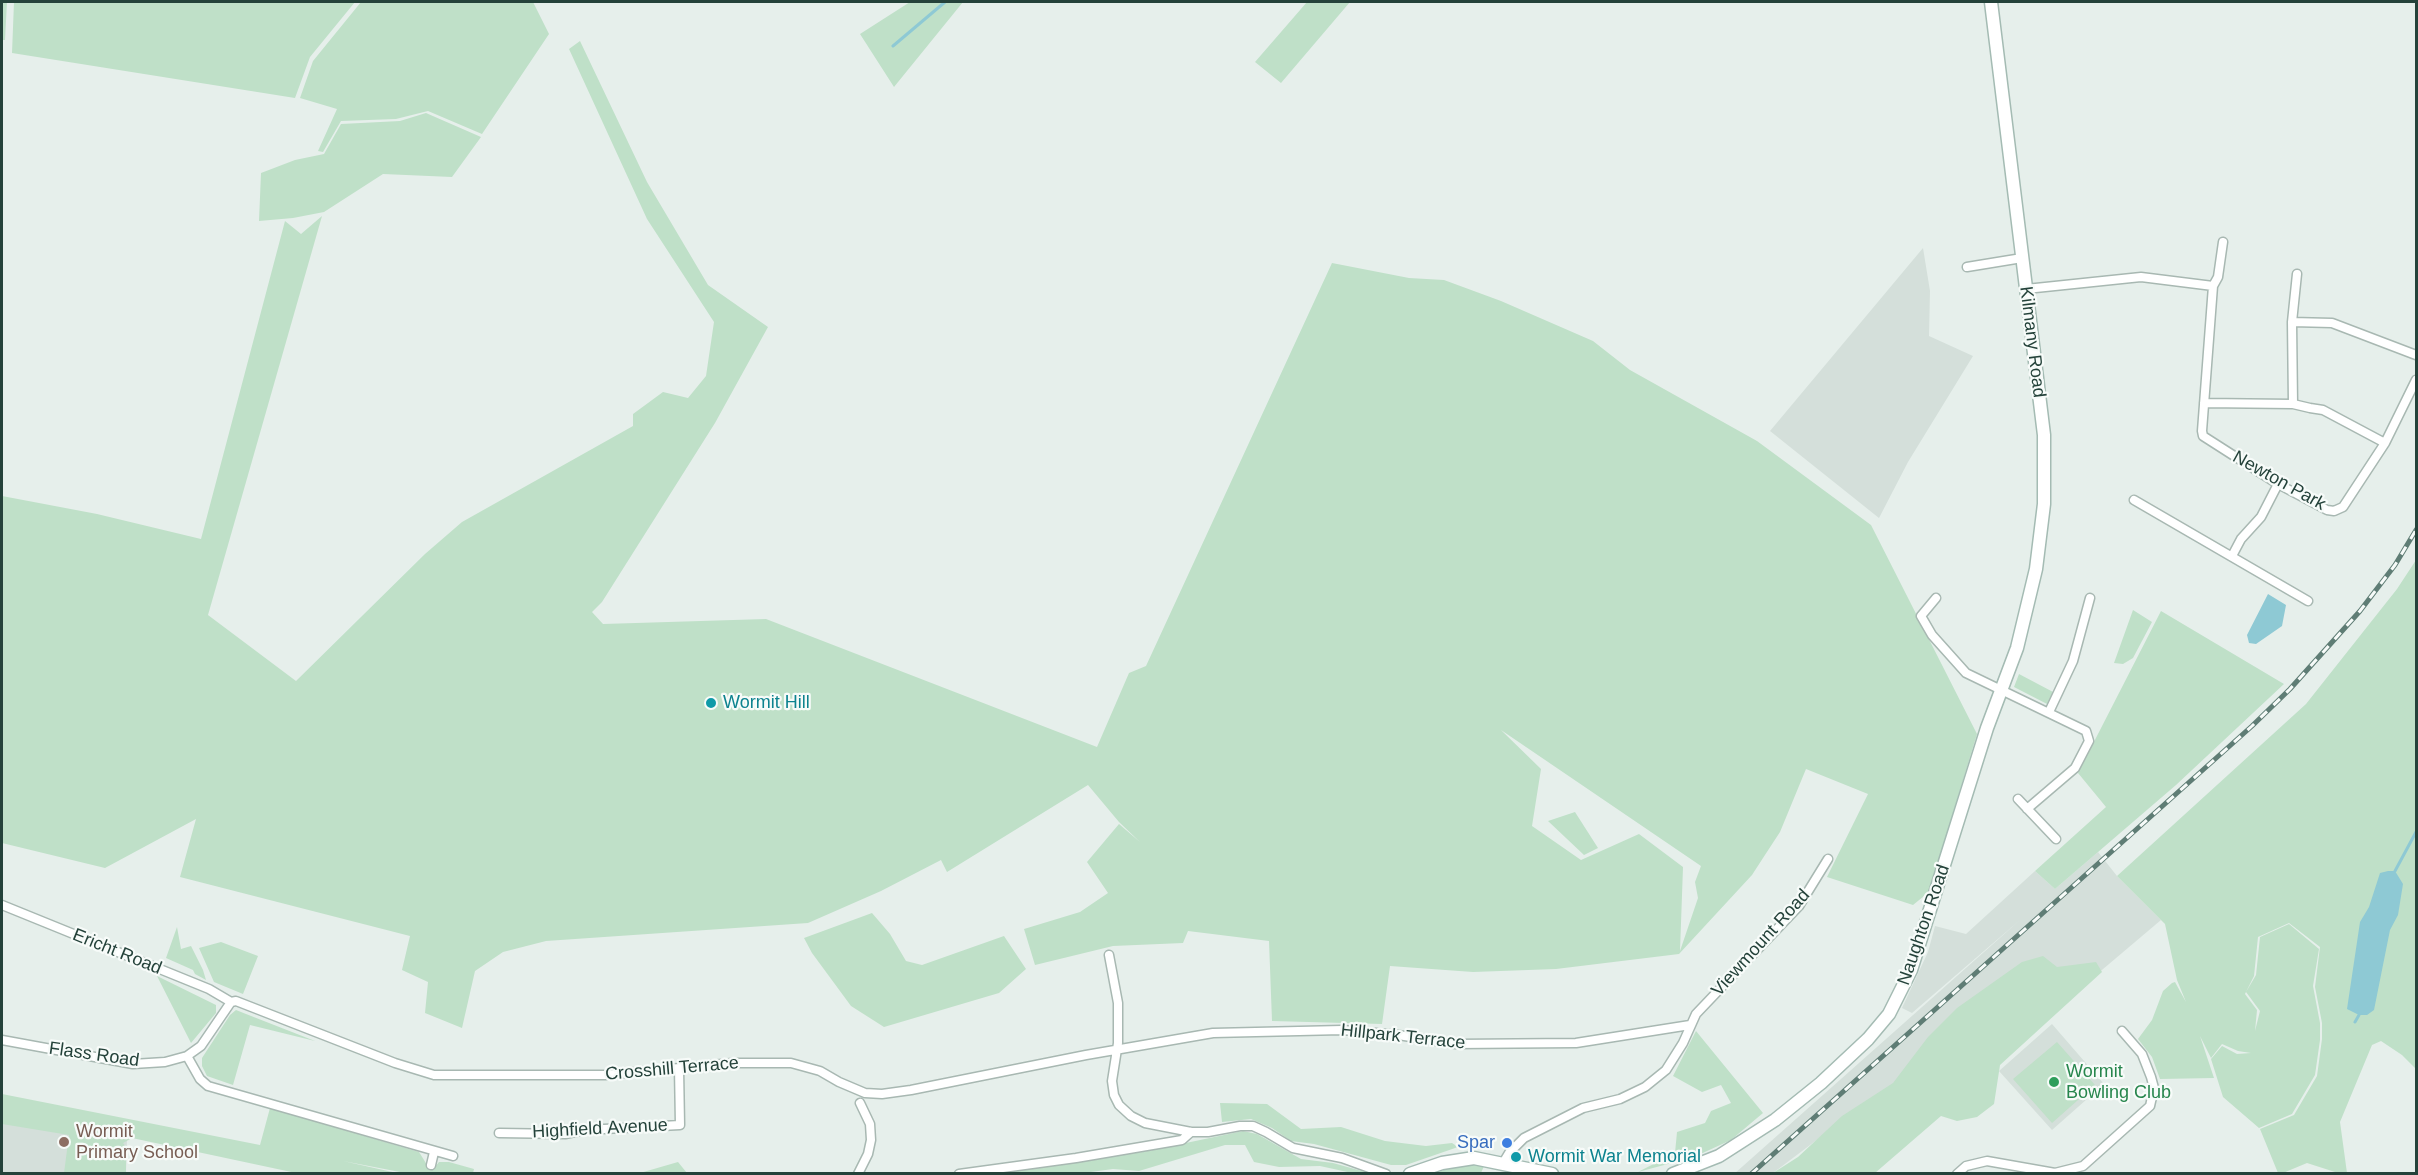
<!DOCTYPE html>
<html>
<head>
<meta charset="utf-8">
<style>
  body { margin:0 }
  #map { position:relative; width:2418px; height:1175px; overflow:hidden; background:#e6efeb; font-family:Helvetica,sans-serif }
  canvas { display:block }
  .frame { position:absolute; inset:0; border:3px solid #24423a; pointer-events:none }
</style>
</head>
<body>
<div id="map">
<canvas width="2418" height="1175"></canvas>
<div class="frame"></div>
</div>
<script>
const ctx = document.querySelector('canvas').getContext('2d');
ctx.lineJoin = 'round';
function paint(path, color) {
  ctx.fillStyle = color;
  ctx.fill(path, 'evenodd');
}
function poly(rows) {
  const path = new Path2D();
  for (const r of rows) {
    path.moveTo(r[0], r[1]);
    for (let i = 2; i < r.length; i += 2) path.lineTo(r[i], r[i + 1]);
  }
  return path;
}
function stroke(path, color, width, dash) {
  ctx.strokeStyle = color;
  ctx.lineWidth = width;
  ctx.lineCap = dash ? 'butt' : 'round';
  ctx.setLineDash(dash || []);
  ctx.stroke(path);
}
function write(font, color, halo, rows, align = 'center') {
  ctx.font = font + ' Helvetica,sans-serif';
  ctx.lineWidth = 4.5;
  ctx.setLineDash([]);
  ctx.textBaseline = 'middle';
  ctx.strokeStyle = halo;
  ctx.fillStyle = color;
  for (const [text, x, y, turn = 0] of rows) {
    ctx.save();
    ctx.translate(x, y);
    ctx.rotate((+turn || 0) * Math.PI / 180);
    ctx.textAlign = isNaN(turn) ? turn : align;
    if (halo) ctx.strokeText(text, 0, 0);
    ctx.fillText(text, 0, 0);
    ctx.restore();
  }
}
paint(poly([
  [1923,248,1930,291,1929,336,1973,356,1908,462,1879,518,1770,431],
  [2098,852,2117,876,2161,920,2096,975,1863,1105,1773,1173,1734,1174,2020,920,1912,1013,1902,1008,1928,952,1935,926,1966,934,2035,871,2055,889],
  [2052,1024,2104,1084,2052,1130,1999,1071],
  [2,1119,127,1138,126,1173,2,1173]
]), '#d4dfda');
paint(poly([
  [2,2,7,2,5,40,2,40],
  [14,2,355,2,310,57,295,98,12,53],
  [361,2,533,2,549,34,482,134,428,111,396,119,341,121,323,152,318,151,337,109,300,98,313,61],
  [910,2,963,2,894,87,860,34],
  [1307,2,1350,2,1281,83,1255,62],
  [580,41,647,182,708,285,768,327,715,423,602,602,592,612,603,624,766,619,1097,747,1129,673,1146,666,1332,263,1409,278,1444,280,1501,301,1593,341,1630,370,1757,441,1871,525,1977,734,1929,892,1913,905,1827,877,1868,794,1806,769,1780,832,1763,858,1752,875,1679,954,1556,969,1473,972,1390,966,1382,1024,1272,1021,1269,941,1188,931,1183,943,1113,946,1035,965,1024,929,1080,912,1108,893,1087,862,1119,824,1140,842,1119,822,1088,785,947,872,941,860,881,891,808,923,546,941,503,952,475,971,462,1028,425,1013,428,982,402,970,410,936,180,877,196,819,105,868,2,843,2,496,97,514,201,539,285,221,301,234,322,216,208,615,296,681,425,554,462,522,633,426,633,414,663,392,688,398,706,376,714,322,647,219,569,49],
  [1501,730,1701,866,1695,882,1698,898,1680,951,1683,867,1639,834,1581,860,1532,826,1541,769],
  [426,113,481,137,452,177,383,174,324,212,293,218,259,221,261,173,295,160,324,154,341,124,400,121],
  [2416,560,2416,1069,2402,1055,2381,1041,2372,1045,2340,1122,2347,1173,2335,1172,2307,1163,2283,1173,2278,1173,2260,1129,2294,1115,2317,1076,2322,1039,2322,1023,2315,987,2320,947,2289,923,2258,937,2254,976,2245,994,2257,1010,2255,1031,2260,1011,2246,992,2256,975,2260,937,2289,924,2319,949,2313,986,2320,1023,2320,1040,2315,1075,2292,1114,2259,1128,2223,1097,2211,1059,2222,1046,2237,1054,2251,1053,2238,1051,2222,1044,2211,1058,2200,1036,2214,1078,2160,1079,2152,1057,2138,1039,2152,1020,2163,991,2172,983,2175,982,2186,1002,2177,980,2165,924,2117,876,2306,704,2397,589],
  [2133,610,2152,622,2133,658,2123,664,2114,663],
  [2161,611,2284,684,2176,785,2055,889,2035,871,2106,807,2078,773],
  [2019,674,2055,693,2049,705,2014,687],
  [1575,812,1598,848,1584,855,1548,821],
  [872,913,890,934,906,961,922,965,1004,936,1026,969,999,993,884,1027,851,1006,812,953,804,938],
  [177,927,181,949,191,946,203,970,206,980,195,974,193,970,166,958],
  [221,942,258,956,243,994,214,982,199,948],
  [2043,956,2057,967,2096,962,2102,972,2000,1065,1994,1104,1977,1117,1957,1121,1941,1116,1875,1173,1773,1173,1798,1157,1842,1116,1893,1083,1928,1037,1957,1008,2022,962],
  [157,976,216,1005,216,1013,191,1043],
  [236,1010,246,1014,315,1041,250,1025,233,1085,207,1076,202,1066,202,1058,230,1015],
  [1696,1031,1763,1113,1731,1140,1694,1157,1638,1172,1675,1153,1677,1132,1705,1123,1711,1111,1731,1103,1721,1085,1702,1092,1673,1076],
  [2057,1042,2095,1085,2052,1123,2013,1079],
  [2,1094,260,1145,270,1108,419,1152,429,1168,434,1168,439,1162,449,1162,474,1169,473,1173,405,1173,343,1161,397,1173,296,1173,132,1138,123,1143,126,1147,126,1173,64,1173,69,1135,2,1124],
  [1220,1103,1267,1104,1301,1129,1341,1127,1385,1141,1426,1146,1452,1143,1458,1147,1406,1165,1391,1165,1314,1144,1291,1141,1272,1128,1251,1119,1222,1122],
  [1243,1131,1257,1134,1301,1159,1333,1163,1369,1173,1352,1173,1320,1166,1279,1167,1254,1162,1245,1145,1225,1145,1139,1171,1113,1169,1076,1174,993,1172,1143,1152],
  [678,1162,687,1173,640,1173],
  [1460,1164,1484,1166,1481,1173,1433,1174]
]), '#bfe0c8');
paint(poly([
  [2268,594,2286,605,2282,626,2256,644,2249,643,2247,635],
  [2388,871,2395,871,2403,884,2398,915,2390,930,2374,1010,2367,1015,2359,1015,2347,1009,2360,922,2369,907,2380,873]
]), '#8ec9d4');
stroke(poly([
  [893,46,945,2],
  [2395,871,2416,832],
  [2355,1022,2359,1015]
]), '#8ec9d4', 3);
const street = poly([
  [1967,267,2022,258],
  [2026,289,2141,277,2213,286],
  [2292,322,2332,323,2416,355],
  [2204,403,2293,404,2310,408,2323,410,2385,443,2343,507,2334,511,2327,510,2278,484,2203,436,2202,431,2213,286,2218,277,2223,242],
  [2293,404,2292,322,2297,274],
  [2385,443,2416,380],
  [2134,500,2308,601],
  [2232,556,2241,539,2261,517,2278,484],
  [1936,598,1921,616,1932,635,1966,673,2086,731,2089,741,2075,768,2027,809],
  [2049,712,2073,661,2090,598],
  [2018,799,2056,839],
  [2,905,209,989,231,1002,236,1001,395,1063,434,1075,605,1075,733,1063,791,1063,820,1071,839,1082,865,1093,882,1094,911,1090,1086,1055,1213,1033,1342,1030,1398,1035,1456,1044,1576,1043,1690,1025],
  [1109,955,1118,1003,1118,1043,1112,1081,1114,1095,1119,1105,1131,1116,1145,1123,1191,1132,1208,1132,1240,1126,1253,1126,1266,1132,1293,1148,1342,1158,1386,1174],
  [2,1040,133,1064,165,1062,187,1056,201,1046,231,1002],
  [187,1056,200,1079,208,1086,453,1156],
  [499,1133,565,1134,585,1130,680,1125,679,1068],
  [1503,1163,1509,1153,1524,1138,1583,1108,1620,1099,1645,1087,1666,1070,1683,1043,1696,1014,1799,906,1828,859],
  [431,1165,434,1152],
  [858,1174,868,1154,871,1140,870,1124,860,1103],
  [959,1174,1076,1158,1182,1140,1191,1132],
  [1957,1174,1966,1166,1987,1161,2055,1173,2083,1166,2150,1106,2154,1088,2151,1077,2142,1054,2122,1031]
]);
const secondary = poly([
  [1410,1174,1442,1163,1474,1158,1552,1174],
  [1673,1174,1719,1156,1775,1120,1821,1083,1868,1039,1889,1014,1911,970,1987,728,2017,648,2036,569,2044,504,2044,435,1991,2]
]);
stroke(street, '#a8b8b2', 11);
stroke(secondary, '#a4bbb3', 15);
stroke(street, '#fff', 8);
stroke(secondary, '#fff', 12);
const rail = poly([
  [1751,1174,2252,726,2290,689,2360,611,2395,565,2416,530]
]);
stroke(rail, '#5f7d75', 5);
stroke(rail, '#f7fbf9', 3, [9]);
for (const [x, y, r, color] of [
  [711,703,6,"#0f9aa8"],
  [2054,1082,6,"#2e9e5b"],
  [64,1142,6,"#8d6e63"],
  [1507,1143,6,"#3f7fe0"],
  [1516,1157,6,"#0f9aa8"]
]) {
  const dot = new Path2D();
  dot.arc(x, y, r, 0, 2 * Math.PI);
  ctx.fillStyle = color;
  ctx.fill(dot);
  stroke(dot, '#f7fbf9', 2);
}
write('18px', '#24423a', '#f7fbf9', [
  ["Kilmany Road",2032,342,83],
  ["Newton Park",2279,481,29],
  ["Naughton Road",1924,925,-71],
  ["Viewmount Road",1761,943,-48],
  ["Ericht Road",117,952,22],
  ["Hillpark Terrace",1403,1037,6],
  ["Flass Road",94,1055,8],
  ["Crosshill Terrace",672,1069,-5],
  ["Highfield Avenue",600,1129,-3]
]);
write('18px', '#0d838f', '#f7fbf9', [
  ["Wormit Hill",723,703],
  ["Wormit War Memorial",1528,1157]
], 'left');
write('18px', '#27864d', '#f7fbf9', [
  ["Wormit",2066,1072],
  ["Bowling Club",2066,1093]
], 'left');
write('18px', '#785e54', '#f7fbf9', [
  ["Wormit",76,1132],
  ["Primary School",76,1153]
], 'left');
write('18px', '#366cbe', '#f7fbf9', [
  ["Spar",1495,1143]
], 'right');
</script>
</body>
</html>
